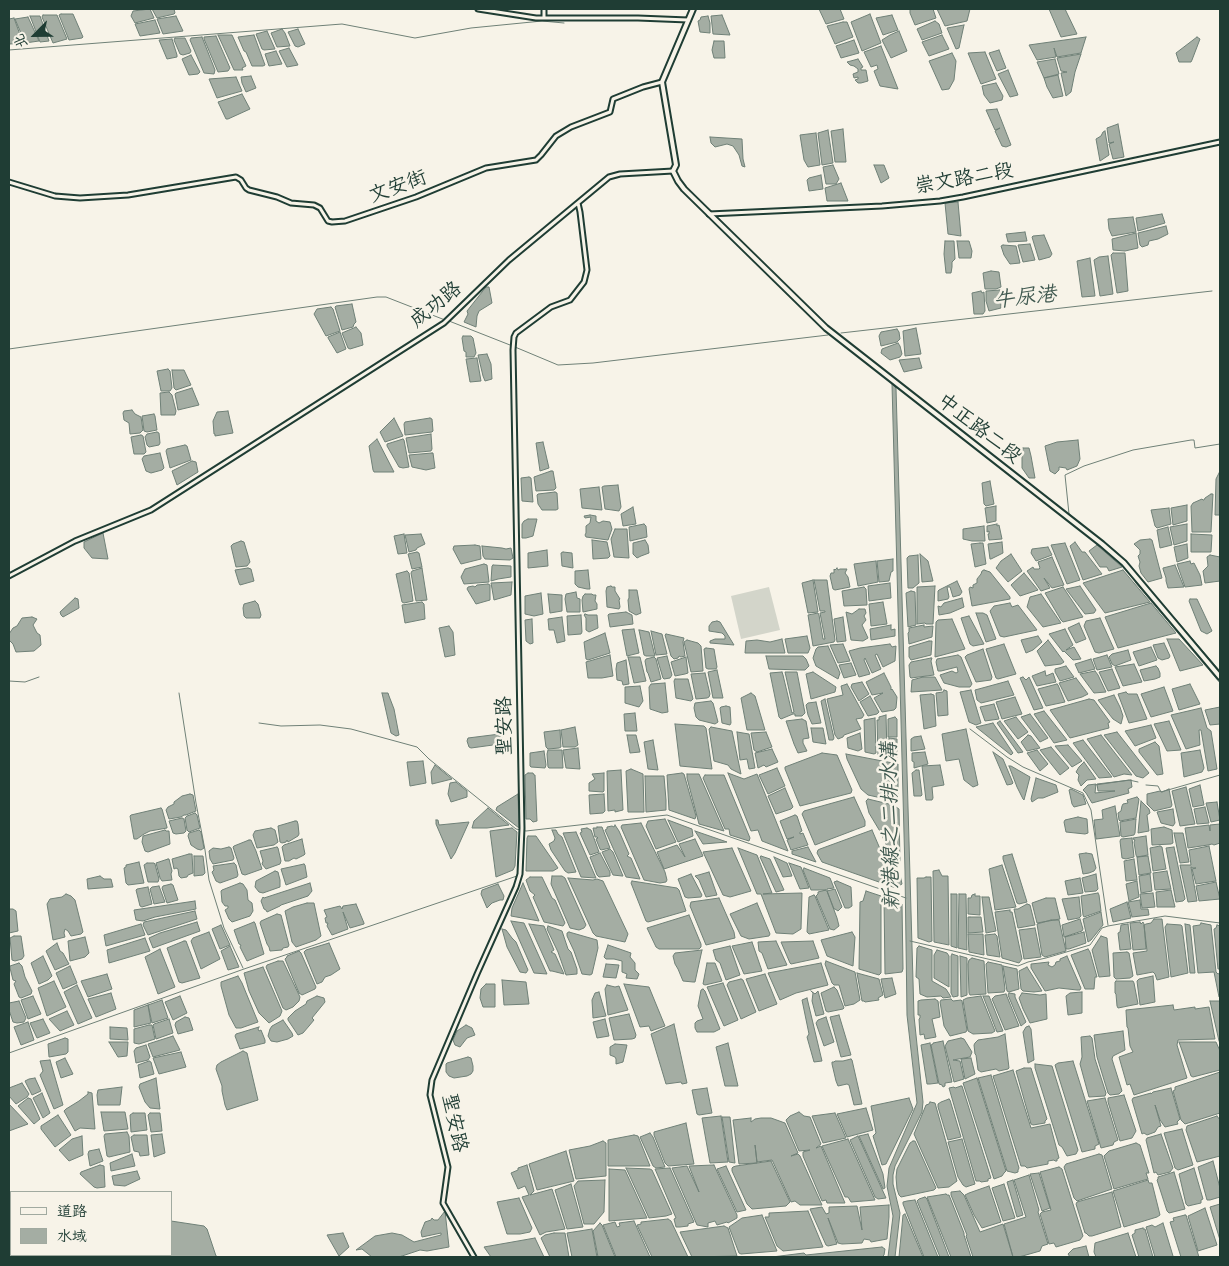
<!DOCTYPE html>
<html>
<head>
<meta charset="utf-8">
<style>
  body { margin:0 }
  #map { position:relative; width:1229px; height:1266px; overflow:hidden; background:#f7f3e8; font-family:Caveat,"LXGW WenKai TC",sans-serif }
  canvas { display:block }
  .frame { position:absolute; inset:0; border:10px solid #1f3d34; pointer-events:none }
  .legend { position:absolute; left:10px; top:1191px; width:162px; height:65px; box-sizing:border-box; background:#f7f3e8; border:1px solid #a1aaa0; margin:0; padding:6px 9px; list-style:none; font-size:15px; color:#1f3d34 }
  .legend li { display:flex; align-items:center; gap:10px; height:25px }
  .legend b { width:25px; border:1px solid #a1aaa0 }
  .north { position:absolute; left:10px; top:10px; width:50px; height:50px; -webkit-text-stroke:4px #f7f3e8; paint-order:stroke; rotate:247deg; font-size:14px; font-weight:700; line-height:20px; text-align:center; color:#1f3d34 }
  .north::after { content:''; display:block; margin:auto; width:18px; height:22px; background:#1f3d34; clip-path:polygon(50% 0,100% 100%,50% 72%,0 100%) }
</style>
</head>
<body>
<div id="map">
<canvas width="1229" height="1266"></canvas>
<div class="frame"></div>
<ul class="legend">
<li><b style="height:6px;background:#f7f3e8"></b>道路</li>
<li><b style="height:14px;background:#a4ada3"></b>水域</li>
</ul>
<div class="north">北</div>
</div>
<script>
const ctx = document.querySelector('canvas').getContext('2d');
ctx.lineJoin = 'round';
function paint(path, color) {
  ctx.fillStyle = color;
  ctx.fill(path, 'evenodd');
}
function poly(rows) {
  const path = new Path2D();
  for (const r of rows) {
    path.moveTo(r[0], r[1]);
    for (let i = 2; i < r.length; i += 2) path.lineTo(r[i], r[i + 1]);
  }
  return path;
}
function stroke(path, color, width, dash) {
  ctx.strokeStyle = color;
  ctx.lineWidth = width;
  ctx.lineCap = dash ? 'butt' : 'round';
  ctx.setLineDash(dash || []);
  ctx.stroke(path);
}
function write(font, color, halo, rows, align = 'center') {
  ctx.font = font + ' Caveat,"LXGW WenKai TC",sans-serif';
  ctx.lineWidth = 5;
  ctx.setLineDash([]);
  ctx.textBaseline = 'middle';
  ctx.strokeStyle = halo;
  ctx.fillStyle = color;
  for (const [text, x, y, turn = 0] of rows) {
    ctx.save();
    ctx.translate(x, y);
    ctx.rotate((+turn || 0) * Math.PI / 180);
    ctx.textAlign = isNaN(turn) ? turn : align;
    if (halo) ctx.strokeText(text, 0, 0);
    ctx.fillText(text, 0, 0);
    ctx.restore();
  }
}
paint(poly([
  [769,587,780,630,741,639,731,596]
]), '#d3d5ca');
const water = poly([
  [150,9,154,18,135,23,131,16,133,11,150,9],
  [152,9,174,9,175,13,174,14,157,18,152,9],
  [819,9,840,9,844,19,826,24,819,9],
  [910,9,933,9,936,18,915,25,910,13,910,9],
  [937,9,970,9,967,21,945,26,937,9],
  [1049,9,1065,9,1077,34,1061,37,1049,9],
  [61,14,73,14,83,37,82,38,69,40,59,15,61,14],
  [870,14,881,43,862,51,851,22,870,14],
  [43,15,57,15,67,39,53,43,42,17,43,15],
  [722,15,730,35,713,34,711,16,722,15],
  [892,15,898,30,883,35,876,18,892,15],
  [30,16,40,16,49,41,40,42,30,16],
  [176,16,183,31,163,34,157,19,176,16],
  [708,16,710,23,710,33,700,32,698,21,700,20,701,17,708,16],
  [28,17,39,41,25,43,15,19,28,17],
  [14,18,23,43,10,44,9,41,9,19,14,18],
  [155,20,160,33,140,36,135,24,155,20],
  [935,21,939,24,942,33,922,40,917,29,935,21],
  [843,22,847,22,853,37,835,44,827,26,843,22],
  [964,25,959,48,956,49,947,28,964,25],
  [282,29,285,33,290,46,277,47,271,33,282,29],
  [298,29,305,44,298,47,295,46,288,32,298,29],
  [267,31,275,49,264,50,262,49,256,34,267,31],
  [899,31,907,51,891,58,882,40,890,35,899,31],
  [218,35,232,35,246,66,242,68,243,70,234,70,218,35],
  [254,35,265,65,263,66,252,66,246,52,244,51,238,37,254,35],
  [942,35,949,49,929,56,922,42,942,35],
  [216,36,230,68,228,71,218,72,204,39,204,37,216,36],
  [202,37,215,70,214,74,204,73,190,40,191,38,202,37],
  [1086,37,1081,53,1057,57,1054,48,1056,57,1037,60,1029,45,1086,37],
  [1197,37,1200,39,1192,60,1191,62,1179,62,1176,53,1197,37],
  [175,38,185,38,191,51,190,53,183,55,180,54,174,40,175,38],
  [172,39,177,55,177,57,167,59,159,40,172,39],
  [854,40,859,53,841,58,836,46,854,40],
  [714,41,724,41,725,58,714,58,712,50,714,41],
  [881,46,898,89,880,86,874,71,878,69,877,65,871,67,864,52,881,46],
  [289,48,298,65,287,67,279,51,289,48],
  [999,50,1006,68,997,71,989,53,999,50],
  [276,51,282,64,269,66,265,54,276,51],
  [985,52,996,79,981,84,968,53,985,52],
  [952,53,956,61,954,80,949,89,942,90,929,61,952,53],
  [1081,54,1075,72,1071,92,1066,96,1061,73,1067,72,1061,71,1057,58,1081,54],
  [191,55,200,72,198,74,189,75,182,59,191,55],
  [858,59,863,67,861,68,861,70,866,70,868,81,861,83,858,83,855,80,858,79,858,77,854,78,853,74,858,72,858,69,854,66,850,65,847,62,858,59],
  [1055,59,1059,74,1044,78,1037,62,1055,59],
  [1008,70,1018,95,1010,97,998,74,1008,70],
  [1058,75,1063,96,1053,98,1047,87,1044,78,1058,75],
  [251,76,256,88,246,92,242,83,241,77,251,76],
  [236,77,242,91,217,98,209,79,236,77],
  [996,83,1003,96,1002,100,990,103,984,95,982,86,996,83],
  [242,94,250,109,228,119,226,119,218,102,242,94],
  [997,109,1011,145,1006,147,1002,146,995,131,1000,128,995,130,986,110,997,109],
  [1118,124,1124,157,1113,159,1109,144,1114,142,1109,143,1107,128,1118,124],
  [843,129,846,162,835,162,831,131,843,129],
  [828,130,833,163,822,165,818,133,828,130],
  [1105,131,1109,155,1100,161,1096,139,1101,136,1103,132,1105,131],
  [816,133,820,165,808,167,804,160,800,135,816,133],
  [710,137,742,139,743,159,745,167,742,166,739,155,733,146,727,144,715,147,711,143,710,137],
  [833,165,839,179,836,184,826,184,823,167,833,165],
  [874,165,884,165,889,178,881,183,874,165],
  [821,175,823,189,809,191,807,180,809,178,821,175],
  [841,183,848,201,827,201,825,188,841,183],
  [958,202,961,236,948,234,945,203,958,202],
  [1162,214,1165,223,1138,231,1136,218,1162,214],
  [1133,217,1136,232,1112,236,1109,229,1108,219,1133,217],
  [1166,226,1168,234,1158,239,1149,241,1148,245,1142,247,1140,245,1138,233,1166,226],
  [1025,232,1027,241,1008,242,1006,234,1025,232],
  [1136,233,1138,248,1125,251,1113,250,1112,239,1136,233],
  [1044,235,1052,254,1050,257,1039,260,1032,237,1033,236,1044,235],
  [945,241,954,241,955,259,952,262,952,267,951,273,946,273,944,254,945,241],
  [957,241,969,241,972,251,971,258,959,258,957,241],
  [1030,244,1035,260,1023,262,1018,245,1030,244],
  [1003,245,1016,246,1020,263,1010,264,1004,255,1001,246,1003,245],
  [1113,253,1125,253,1128,291,1117,293,1111,255,1113,253],
  [1108,256,1113,294,1100,296,1094,260,1099,257,1108,256],
  [1090,258,1095,296,1082,297,1077,261,1090,258],
  [991,271,999,272,1001,287,996,289,985,289,983,273,991,271],
  [486,287,489,287,492,303,479,311,477,316,476,327,464,322,468,314,467,311,486,287],
  [1000,290,1001,308,989,311,986,301,986,291,1000,290],
  [981,291,982,293,984,292,985,311,983,314,974,314,972,293,981,291],
  [352,304,356,322,354,324,353,327,342,330,335,307,336,306,352,304],
  [331,307,333,309,340,331,326,336,314,314,317,309,331,307],
  [356,327,361,333,363,345,350,349,348,348,342,333,356,327],
  [916,328,921,354,905,356,903,331,916,328],
  [897,329,899,332,900,339,897,342,881,346,879,336,881,332,897,329],
  [340,332,346,349,337,353,328,338,328,337,340,332],
  [463,336,471,336,473,338,476,353,474,357,466,357,466,352,464,351,462,338,463,336],
  [898,343,900,346,902,354,900,357,890,360,881,353,882,349,898,343],
  [487,354,491,364,492,379,485,381,483,376,478,355,487,354],
  [477,358,481,381,470,382,466,359,477,358],
  [919,358,922,368,904,372,899,360,919,358],
  [168,369,170,371,172,388,170,391,161,391,157,371,168,369],
  [172,370,184,370,191,385,176,390,174,388,172,370],
  [892,384,896,388,914,1016,923,1102,922,1112,895,1166,893,1175,893,1184,900,1213,895,1257,888,1257,893,1216,887,1186,889,1168,917,1103,907,1015,905,871,892,384],
  [192,388,199,405,178,410,175,394,176,393,192,388],
  [169,392,172,395,176,411,175,415,161,415,160,393,169,392],
  [132,410,135,414,141,417,143,430,140,433,130,434,129,423,124,420,123,413,124,411,132,410],
  [228,411,233,433,215,436,215,434,214,434,213,421,217,412,228,411],
  [154,414,155,416,157,430,147,432,144,431,142,416,154,414],
  [394,418,403,436,385,442,380,432,394,418],
  [430,418,432,419,433,431,432,432,405,435,404,424,405,422,430,418],
  [157,432,159,433,160,443,159,445,149,447,147,445,145,437,147,434,157,432],
  [431,434,432,449,431,451,409,453,406,438,431,434],
  [141,435,143,436,146,452,144,454,134,454,131,437,141,435],
  [377,439,394,472,374,472,373,470,369,446,377,439],
  [403,439,404,440,409,467,403,468,399,467,387,446,387,444,403,439],
  [1078,440,1080,459,1077,466,1067,470,1066,468,1059,467,1059,470,1055,474,1050,471,1045,446,1057,442,1078,440],
  [543,442,549,468,540,471,536,443,543,442],
  [185,445,187,446,191,460,170,468,166,451,167,449,185,445],
  [1023,448,1029,448,1031,456,1035,478,1029,478,1022,468,1022,456,1023,448],
  [160,453,164,468,162,470,151,473,146,471,142,459,144,456,160,453],
  [432,453,433,453,435,468,426,470,412,467,409,455,432,453],
  [192,461,196,462,198,472,177,485,172,471,192,461],
  [551,471,553,471,556,488,554,490,536,491,534,477,551,471],
  [1220,471,1220,515,1215,515,1216,479,1220,471],
  [529,477,531,478,533,502,522,501,521,478,529,477],
  [990,481,994,504,986,506,984,504,982,483,990,481],
  [618,485,621,507,619,511,605,509,602,487,604,486,618,485],
  [599,487,602,510,582,508,580,489,599,487],
  [555,492,557,493,558,509,556,510,542,510,538,504,537,495,538,494,555,492],
  [1211,494,1213,494,1211,532,1192,532,1191,506,1193,503,1202,499,1203,500,1204,500,1205,498,1211,494],
  [1187,505,1187,521,1173,525,1171,508,1187,505],
  [996,506,996,521,987,523,985,508,996,506],
  [633,507,636,524,623,526,621,514,633,507],
  [1169,508,1171,524,1157,528,1155,526,1151,510,1169,508],
  [590,515,596,516,596,521,599,523,603,521,610,522,612,529,608,540,586,537,585,535,586,533,586,526,590,523,591,517,585,518,584,516,590,515],
  [528,519,537,519,533,536,526,538,522,538,522,524,524,521,528,519],
  [644,524,646,526,647,537,630,541,629,527,644,524],
  [997,524,997,526,999,525,1002,539,989,540,988,534,989,534,989,531,987,532,987,526,997,524],
  [1187,524,1187,541,1174,545,1170,527,1187,524],
  [984,526,985,541,972,541,963,539,963,529,984,526],
  [1168,527,1172,545,1160,548,1157,530,1168,527],
  [615,529,627,529,629,558,614,557,611,539,615,529],
  [103,533,108,559,92,558,84,548,84,542,103,533],
  [404,534,407,553,398,554,394,536,404,534],
  [421,534,425,544,417,548,416,550,409,552,405,535,421,534],
  [1191,534,1212,535,1211,552,1191,552,1191,534],
  [1150,539,1152,540,1162,578,1148,582,1141,573,1139,566,1140,562,1138,556,1140,554,1140,550,1134,544,1140,540,1150,539],
  [592,540,607,542,610,556,608,558,593,559,592,540],
  [645,540,648,545,649,553,641,556,637,558,633,554,633,543,645,540],
  [241,541,244,542,250,562,247,566,236,567,231,546,233,544,241,541],
  [1002,542,1003,553,991,559,990,559,988,544,1002,542],
  [1075,542,1082,552,1085,552,1102,574,1083,580,1070,546,1075,542],
  [980,543,983,543,986,564,975,567,971,544,980,543],
  [1065,543,1080,580,1067,584,1051,545,1065,543],
  [1187,544,1188,558,1177,562,1174,547,1187,544],
  [475,545,480,546,481,559,461,564,453,549,454,546,475,545],
  [1097,545,1122,567,1109,571,1107,567,1100,567,1089,551,1097,545],
  [482,546,502,548,506,549,511,548,513,558,510,560,485,559,483,556,482,546],
  [1048,547,1052,555,1036,561,1031,553,1032,549,1048,547],
  [547,550,548,566,528,568,528,553,547,550],
  [417,552,419,553,422,567,412,569,408,554,417,552],
  [563,552,572,553,573,568,562,566,561,553,563,552],
  [920,554,928,561,933,581,922,582,920,554],
  [1011,554,1022,571,1008,582,996,568,1001,561,1011,554],
  [918,555,919,583,913,588,908,588,907,558,909,556,918,555],
  [1210,555,1220,557,1220,581,1205,583,1203,571,1208,566,1207,557,1210,555],
  [1052,557,1064,585,1052,588,1044,578,1050,588,1041,591,1027,571,1033,567,1034,569,1039,569,1040,568,1038,562,1052,557],
  [893,559,893,571,891,572,889,581,879,582,877,561,893,559],
  [876,561,878,582,858,586,854,564,876,561],
  [1190,561,1191,564,1194,563,1200,575,1202,585,1185,587,1177,564,1190,561],
  [484,564,487,565,489,582,464,584,461,577,465,569,484,564],
  [493,565,511,566,511,577,498,579,491,581,492,566,493,565],
  [1175,565,1184,587,1168,588,1166,581,1166,578,1163,569,1163,568,1175,565],
  [248,568,251,569,254,581,240,585,239,583,235,570,248,568],
  [422,568,427,600,416,601,411,573,412,571,422,568],
  [837,568,838,570,840,569,847,569,845,573,848,577,850,587,835,590,833,589,830,576,831,573,834,573,834,569,835,570,837,568],
  [588,570,590,589,587,589,578,587,575,584,575,571,588,570],
  [984,570,990,572,1010,597,1010,599,972,606,969,589,970,587,973,588,973,585,977,583,977,579,981,574,982,571,984,570],
  [1123,570,1150,602,1105,613,1083,583,1123,570],
  [407,571,409,573,413,601,404,603,402,602,396,574,407,571],
  [1024,573,1038,590,1020,596,1011,585,1024,573],
  [813,580,818,612,808,613,802,583,813,580],
  [814,580,827,580,835,640,834,642,813,646,808,615,818,613,819,615,823,639,825,639,820,613,825,612,825,611,820,611,814,580],
  [957,581,962,592,960,595,953,597,950,587,947,587,949,597,948,599,938,601,938,591,939,590,957,581],
  [512,582,511,595,494,600,491,583,512,582],
  [890,583,891,598,869,601,868,586,890,583],
  [488,584,490,585,490,600,476,604,467,589,468,587,473,586,475,587,477,585,488,584],
  [611,586,612,587,615,587,615,591,620,599,619,600,620,607,619,609,607,607,606,591,607,587,611,586],
  [935,586,933,624,926,624,925,623,917,624,917,587,935,586],
  [1080,586,1096,610,1094,613,1085,614,1066,589,1080,586],
  [864,587,866,589,867,605,844,606,842,591,864,587],
  [1063,587,1083,617,1063,622,1061,620,1045,593,1063,587],
  [629,590,637,590,641,613,636,615,629,611,628,600,629,598,629,590],
  [911,591,915,592,916,625,908,627,906,593,911,591],
  [576,592,577,598,580,599,580,612,567,612,565,599,566,594,576,592],
  [541,593,543,614,534,616,525,614,525,596,541,593],
  [548,594,562,595,562,611,550,613,548,594],
  [585,594,592,594,593,595,596,595,595,601,597,604,597,609,583,612,582,600,583,596,585,594],
  [1041,594,1061,623,1043,627,1027,607,1030,597,1041,594],
  [75,598,78,599,79,608,63,617,61,615,60,612,75,598],
  [962,598,964,607,950,613,939,615,938,606,941,607,944,603,962,598],
  [1190,599,1197,599,1212,631,1207,634,1201,631,1189,601,1190,599],
  [255,601,258,604,261,615,260,618,246,618,244,616,243,608,244,604,255,601],
  [422,602,424,604,425,619,405,623,402,605,422,602],
  [883,602,887,624,871,626,869,604,883,602],
  [1010,603,1012,607,1018,605,1037,630,1004,637,1000,636,990,611,994,606,1010,603],
  [1151,603,1176,633,1118,648,1105,617,1151,603],
  [859,609,865,609,866,613,864,616,866,620,862,625,868,638,863,641,851,640,846,612,852,614,859,609],
  [626,612,632,615,633,624,610,627,608,615,609,614,626,612],
  [976,613,983,613,987,615,996,639,986,642,976,613],
  [585,614,588,615,597,615,598,628,589,632,586,630,586,618,584,615,585,614],
  [581,615,582,632,581,634,568,635,567,616,581,615],
  [969,616,984,644,973,646,970,644,961,618,969,616],
  [32,617,37,619,33,625,37,633,40,635,41,645,34,651,16,652,13,644,9,640,9,634,13,628,17,626,22,618,32,617],
  [562,617,565,641,557,643,554,630,549,630,548,619,562,617],
  [843,617,846,641,837,642,834,619,843,617],
  [1100,618,1114,649,1099,653,1095,652,1084,626,1086,621,1100,618],
  [532,619,533,643,530,644,526,641,525,620,532,619],
  [952,619,965,649,935,657,936,622,938,620,952,619],
  [717,621,720,622,734,645,710,643,710,641,715,639,725,639,725,636,722,633,709,631,709,626,712,622,717,621],
  [1079,623,1086,639,1076,643,1068,628,1079,623],
  [891,625,891,630,895,629,895,636,871,640,870,629,891,625],
  [924,625,924,627,933,626,932,637,909,644,908,633,909,632,909,628,924,625],
  [449,626,453,632,455,655,445,657,439,628,449,626],
  [634,629,639,653,627,656,622,630,634,629],
  [1065,629,1073,645,1066,650,1074,647,1081,659,1073,660,1064,651,1063,652,1049,634,1065,629],
  [639,630,640,630,649,632,655,656,646,656,644,655,639,630],
  [651,631,662,634,667,654,656,655,651,631],
  [605,633,610,653,588,660,586,659,584,642,605,633],
  [666,634,684,638,683,642,685,656,681,657,679,656,678,658,674,659,671,656,665,635,666,634],
  [807,636,810,648,808,653,788,653,785,639,807,636],
  [1038,636,1042,642,1033,650,1026,653,1021,640,1038,636],
  [782,639,785,653,745,653,746,641,757,640,770,642,782,639],
  [1167,639,1179,639,1203,665,1180,671,1167,639],
  [687,640,698,643,701,646,703,670,703,671,691,672,684,642,687,640],
  [1048,640,1064,662,1061,664,1045,666,1037,651,1048,640],
  [929,641,932,641,931,655,911,660,909,657,909,647,929,641],
  [1164,643,1170,656,1169,658,1162,660,1158,658,1153,645,1164,643],
  [843,644,850,661,838,663,830,645,843,644],
  [890,644,892,647,896,646,895,661,883,667,877,654,875,655,881,669,872,673,865,658,864,660,870,674,859,677,849,651,860,648,890,644],
  [1004,644,1016,674,998,679,996,678,986,649,1004,644],
  [828,646,840,673,838,679,816,666,813,658,816,649,818,647,828,646],
  [1151,647,1157,660,1139,666,1133,652,1151,647],
  [706,648,714,649,717,667,716,669,708,669,706,668,704,649,706,648],
  [983,649,992,677,991,680,976,682,965,657,967,655,983,649],
  [1128,650,1131,660,1115,666,1112,664,1109,657,1112,654,1128,650],
  [610,655,613,676,602,678,588,678,586,662,610,655],
  [958,655,961,657,972,684,970,687,959,687,944,683,940,675,952,671,956,673,958,672,957,667,941,671,938,671,936,662,937,659,958,655],
  [1107,655,1112,667,1097,670,1093,659,1107,655],
  [667,656,672,675,670,678,664,679,663,678,657,658,667,656],
  [766,656,803,656,806,659,809,666,805,670,801,670,769,669,766,656],
  [628,657,640,657,646,681,634,683,628,657],
  [654,657,656,659,661,679,651,682,648,673,647,672,645,661,646,659,654,657],
  [686,657,688,673,685,674,675,676,671,662,686,657],
  [931,658,932,658,931,661,934,675,911,678,910,677,909,665,911,662,931,658],
  [1091,659,1095,669,1079,673,1075,664,1091,659],
  [626,660,629,684,623,685,622,681,617,680,616,669,617,663,626,660],
  [851,663,856,675,844,678,839,665,851,663],
  [1134,664,1142,682,1123,686,1115,667,1134,664],
  [1066,666,1074,677,1060,681,1055,672,1055,669,1066,666],
  [1156,666,1158,668,1160,673,1160,677,1155,679,1144,681,1140,670,1156,666],
  [1112,669,1120,688,1108,691,1099,672,1112,669],
  [717,670,723,698,713,698,708,672,717,670],
  [1045,671,1046,676,1053,673,1056,682,1037,686,1032,676,1045,671],
  [1095,671,1098,675,1106,692,1094,693,1080,674,1095,671],
  [782,672,783,675,792,713,794,712,785,672,797,672,805,713,802,716,795,716,795,714,793,714,781,719,779,717,770,673,782,672],
  [813,672,836,687,835,692,811,699,806,674,813,672],
  [705,673,710,694,709,697,707,698,696,699,691,674,705,673],
  [884,673,891,687,891,690,892,689,897,697,896,708,894,710,882,712,874,698,883,693,872,695,866,682,884,673],
  [923,677,935,677,942,690,911,692,912,680,923,677],
  [1023,677,1026,680,1029,677,1043,708,1034,710,1020,678,1023,677],
  [1076,678,1088,694,1082,697,1068,701,1059,683,1076,678],
  [675,679,688,679,693,699,691,701,676,698,674,681,675,679],
  [1008,681,1014,695,981,703,977,700,975,690,1008,681],
  [862,682,869,694,859,701,851,687,852,684,862,682],
  [665,683,668,712,662,713,650,709,649,687,651,684,665,683],
  [847,684,864,715,862,718,856,719,861,729,844,735,843,737,838,739,835,735,827,699,843,695,841,686,847,684],
  [1057,684,1058,685,1065,702,1046,706,1038,689,1057,684],
  [1190,684,1200,704,1179,710,1172,689,1190,684],
  [640,686,643,701,639,707,625,703,625,687,640,686],
  [1164,687,1173,711,1151,717,1141,694,1164,687],
  [944,690,947,691,948,715,938,716,936,693,943,692,944,690],
  [971,690,981,723,976,725,969,722,960,692,971,690],
  [1126,692,1128,694,1137,694,1147,719,1129,723,1118,694,1126,692],
  [382,693,388,693,389,696,394,709,399,735,396,736,391,733,382,693],
  [751,693,755,696,765,730,747,730,741,698,751,693],
  [931,694,934,695,936,726,924,729,920,695,931,694],
  [1114,695,1120,707,1123,716,1121,724,1113,719,1098,700,1114,695],
  [870,696,879,712,877,714,868,716,860,702,870,696],
  [1015,697,1022,714,1002,719,996,702,1015,697],
  [825,699,834,738,833,740,829,740,821,701,825,699],
  [1089,699,1094,700,1110,722,1108,723,1109,728,1070,738,1050,710,1089,699],
  [711,701,713,703,718,722,715,724,699,720,696,717,694,708,695,703,711,701],
  [816,702,821,723,812,724,808,715,806,705,808,703,816,702],
  [994,704,999,719,985,721,980,707,994,704],
  [726,706,730,707,731,723,730,725,722,723,720,708,721,707,726,706],
  [1220,707,1220,724,1210,725,1205,710,1220,707],
  [1201,708,1207,728,1211,731,1217,769,1208,771,1201,730,1199,730,1200,745,1186,749,1171,715,1201,708],
  [1044,711,1067,740,1054,743,1034,714,1044,711],
  [635,713,637,731,625,731,624,714,635,713],
  [1030,714,1048,738,1040,742,1021,717,1030,714],
  [886,715,887,753,886,756,878,755,877,720,879,720,879,717,886,715],
  [895,717,897,719,897,737,888,737,888,719,895,717],
  [1016,717,1028,732,1018,739,1004,721,1016,717],
  [875,718,876,753,874,754,865,752,864,720,875,718],
  [802,719,806,721,809,738,803,739,803,743,807,751,798,753,794,744,786,721,802,719],
  [1000,721,1023,752,1018,753,997,723,1000,721],
  [1169,721,1181,750,1167,751,1154,724,1169,721],
  [993,723,1013,753,1011,755,976,727,993,723],
  [675,724,704,726,706,728,712,769,680,766,675,724],
  [1151,725,1156,738,1135,746,1125,731,1151,725],
  [575,727,578,745,575,747,563,747,561,730,575,727],
  [711,727,732,731,741,774,731,769,728,765,714,761,709,729,711,727],
  [811,728,823,728,826,744,813,742,811,728],
  [966,729,978,785,973,787,964,780,959,759,946,761,942,734,966,729],
  [560,730,561,747,559,748,548,749,546,747,544,732,560,730],
  [737,732,749,734,755,768,749,769,747,759,740,760,737,732],
  [766,732,772,747,757,752,754,750,751,733,766,732],
  [1117,732,1149,773,1143,778,1136,776,1104,735,1117,732],
  [860,733,862,749,858,751,848,748,847,738,860,733],
  [500,734,507,744,493,745,471,748,469,747,467,741,468,738,500,734],
  [627,735,636,735,640,752,630,753,627,735],
  [1028,735,1031,736,1040,748,1027,751,1021,742,1028,735],
  [1101,735,1132,775,1124,774,1114,777,1087,739,1101,735],
  [921,736,925,749,911,751,911,739,914,737,921,736],
  [889,738,897,739,897,758,895,759,889,758,889,738],
  [653,740,658,770,648,769,644,742,653,740],
  [1083,740,1112,777,1099,778,1073,743,1083,740],
  [1155,742,1159,746,1163,774,1157,775,1139,752,1139,749,1155,742],
  [1068,745,1082,761,1072,767,1055,746,1068,745],
  [1051,747,1069,768,1060,775,1040,750,1051,747],
  [578,748,580,769,566,768,563,750,578,748],
  [772,749,778,762,766,767,764,765,758,768,755,753,772,749],
  [548,750,562,750,563,768,549,768,548,767,547,754,548,750],
  [1037,750,1048,764,1040,771,1027,753,1037,750],
  [1200,750,1204,768,1202,772,1184,777,1181,753,1200,750],
  [544,751,546,765,545,768,531,767,530,766,530,753,544,751],
  [925,752,928,764,914,768,914,762,912,761,912,753,925,752],
  [993,752,1003,759,1013,783,1012,784,1007,785,993,752],
  [822,753,837,755,852,790,851,793,800,806,785,769,785,767,822,753],
  [846,754,898,764,898,800,895,801,868,795,861,789,847,759,846,754],
  [423,761,426,783,410,786,407,762,423,761],
  [1084,762,1096,779,1087,780,1081,786,1078,780,1079,775,1076,772,1079,767,1084,762],
  [435,765,452,779,432,784,431,772,435,765],
  [940,765,944,785,932,787,933,798,932,800,926,800,922,766,940,765],
  [1009,766,1011,766,1030,777,1024,800,1023,799,1017,787,1009,766],
  [777,768,785,786,768,794,759,775,777,768],
  [631,769,643,774,644,812,628,812,626,771,631,769],
  [621,770,623,810,615,812,615,810,608,811,607,771,621,770],
  [916,770,919,770,922,795,921,796,914,796,912,773,916,770],
  [528,773,533,773,534,775,535,775,537,821,533,822,530,819,526,819,525,775,528,773],
  [604,773,604,791,603,792,589,791,589,783,595,779,592,774,604,773],
  [682,773,684,774,696,816,695,819,669,810,667,775,682,773],
  [728,773,744,779,757,774,788,851,762,841,758,830,751,831,728,773],
  [687,774,699,774,724,831,699,824,687,778,687,774],
  [705,775,724,775,750,838,749,841,730,835,729,829,725,829,703,778,705,775],
  [645,776,664,776,666,800,666,810,646,812,645,776],
  [1036,778,1056,785,1058,792,1043,798,1038,798,1032,802,1031,799,1036,778],
  [1131,780,1132,787,1128,789,1129,793,1092,803,1086,793,1083,790,1088,785,1096,784,1095,793,1115,791,1098,791,1097,784,1131,780],
  [456,782,467,791,467,797,451,802,448,794,450,783,456,782],
  [1200,785,1204,805,1193,807,1189,789,1200,785],
  [1186,787,1195,824,1180,826,1172,791,1186,787],
  [785,788,793,807,791,809,776,814,768,796,785,788],
  [1071,789,1083,795,1086,804,1074,807,1072,804,1069,790,1071,789],
  [1169,789,1172,805,1171,807,1154,811,1147,804,1147,794,1160,791,1162,792,1169,789],
  [190,794,193,795,196,811,186,815,184,815,181,817,169,819,166,810,168,807,174,804,174,802,182,796,190,794],
  [518,794,519,828,496,810,497,807,518,794],
  [604,794,605,811,603,813,590,814,589,795,604,794],
  [854,797,865,821,865,826,815,845,802,814,804,811,854,797],
  [1137,797,1139,799,1136,818,1120,821,1119,820,1118,813,1121,811,1122,806,1123,804,1128,803,1127,800,1137,797],
  [868,799,893,805,899,809,900,864,898,864,896,862,893,861,881,833,869,813,866,801,868,799],
  [1141,801,1149,809,1150,813,1147,815,1149,831,1138,833,1141,801],
  [1217,802,1220,820,1211,822,1206,803,1217,802],
  [1115,806,1120,836,1096,839,1094,820,1103,819,1102,810,1115,806],
  [1205,807,1209,823,1197,824,1194,809,1205,807],
  [161,808,162,809,167,827,167,828,150,831,144,834,137,839,134,839,130,816,131,815,161,808],
  [488,808,509,825,487,828,472,828,474,821,488,808],
  [1173,809,1175,823,1173,826,1161,823,1157,812,1173,809],
  [195,813,197,815,200,828,189,832,187,830,185,818,187,816,195,813],
  [795,815,797,816,802,831,800,832,800,834,803,833,808,845,791,850,787,840,794,837,787,839,780,821,795,815],
  [1078,817,1087,819,1088,833,1085,834,1066,832,1064,822,1065,820,1078,817],
  [182,818,184,819,186,831,184,833,176,834,173,833,169,821,182,818],
  [665,819,676,842,656,849,646,826,648,821,665,819],
  [1136,819,1135,833,1134,835,1123,837,1121,836,1120,822,1136,819],
  [436,820,438,820,439,825,469,822,455,853,451,859,436,824,436,820],
  [668,820,692,829,693,836,678,842,668,820],
  [295,821,297,821,298,824,299,834,298,836,288,842,287,840,286,842,282,843,280,842,278,826,295,821],
  [641,823,665,872,667,880,666,882,660,883,644,880,621,827,622,825,641,823],
  [1220,824,1220,843,1214,845,1212,844,1208,845,1188,848,1185,828,1209,825,1210,831,1210,825,1220,824],
  [615,825,619,831,629,854,627,856,631,858,640,879,626,877,605,830,607,829,607,827,612,826,614,827,615,825],
  [597,827,602,827,610,848,601,850,600,849,596,839,598,838,597,837,595,837,593,828,597,828,597,827],
  [1164,827,1172,830,1173,843,1171,844,1152,845,1151,829,1164,827],
  [271,828,275,830,278,842,274,845,257,848,253,835,255,831,271,828],
  [512,828,517,832,515,866,513,870,496,877,490,831,512,828],
  [587,828,591,830,599,852,590,855,580,833,582,832,581,829,587,828],
  [165,830,166,831,169,831,170,844,148,852,145,851,142,842,143,836,165,830],
  [199,830,201,832,204,848,201,850,197,849,191,845,188,836,189,833,199,830],
  [552,830,556,830,558,834,562,837,576,872,568,873,565,871,551,850,549,844,554,841,555,838,552,830],
  [872,830,889,870,899,870,902,884,896,888,822,862,817,853,818,850,820,849,872,830],
  [695,831,727,842,703,844,695,831],
  [576,832,596,878,581,877,563,833,576,832],
  [1174,833,1183,833,1189,862,1180,863,1174,833],
  [528,836,536,836,558,868,553,871,526,871,527,838,528,836],
  [1146,836,1148,855,1137,857,1136,855,1134,842,1135,840,1134,840,1133,838,1146,836],
  [1132,838,1134,857,1126,859,1122,858,1120,841,1121,839,1132,838],
  [302,839,305,854,304,855,296,859,294,858,289,861,285,861,282,847,284,845,302,839],
  [695,839,703,856,664,869,657,852,677,845,685,857,679,844,695,839],
  [249,840,251,840,256,851,262,869,245,875,242,874,233,847,234,846,249,840],
  [1160,846,1162,847,1166,869,1153,871,1150,848,1160,846],
  [1209,846,1216,881,1196,884,1192,869,1196,868,1193,868,1191,867,1197,901,1188,902,1180,865,1191,865,1189,850,1209,846],
  [229,847,231,848,234,858,233,860,213,864,210,859,209,851,213,848,221,849,229,847],
  [277,847,278,848,281,861,280,864,266,869,262,864,263,861,260,851,277,847],
  [808,847,816,862,792,854,792,851,808,847],
  [1174,847,1185,899,1183,901,1176,902,1166,848,1174,847],
  [732,848,751,891,730,897,723,895,703,852,732,848],
  [738,848,757,855,772,893,763,894,802,893,801,929,793,934,776,933,761,894,757,894,738,848],
  [610,849,613,852,623,876,622,876,613,875,602,852,610,849],
  [600,853,610,872,610,876,599,877,597,875,590,857,600,853],
  [1086,853,1092,854,1096,868,1094,871,1089,873,1083,874,1079,854,1086,853],
  [189,854,192,854,193,873,188,875,187,877,181,878,179,876,178,869,176,868,174,869,172,859,189,854],
  [1012,854,1027,902,1019,904,1017,903,1003,859,1003,856,1012,854],
  [194,856,203,856,205,873,203,875,194,876,194,856],
  [761,856,770,859,784,890,776,892,760,857,761,856],
  [1148,856,1151,873,1139,875,1137,857,1148,856],
  [774,857,787,863,792,876,783,877,774,857],
  [168,859,169,859,172,871,171,874,172,880,162,881,160,878,156,863,168,859],
  [1134,859,1137,880,1126,881,1124,861,1134,859],
  [139,862,144,883,128,885,126,883,124,868,126,867,126,865,139,862],
  [147,863,154,863,155,864,159,879,158,882,148,882,144,865,147,863],
  [234,863,236,865,238,875,237,877,220,883,216,881,212,872,214,870,213,866,234,863],
  [789,863,801,867,809,888,800,889,789,863],
  [304,864,305,865,307,877,286,885,281,869,304,864],
  [1002,865,1016,907,995,910,989,869,1002,865],
  [804,868,830,878,834,888,827,889,827,891,835,889,842,907,838,911,835,909,834,909,827,891,837,918,839,926,834,930,830,929,816,896,818,894,818,892,826,890,811,890,803,870,804,868],
  [939,870,942,876,948,876,949,945,934,942,933,871,939,870],
  [275,871,278,872,280,880,280,887,263,893,259,892,255,887,256,881,275,871],
  [1167,871,1171,889,1155,890,1153,873,1167,871],
  [709,872,717,895,706,897,699,880,695,876,709,872],
  [691,874,702,895,701,897,688,898,685,897,678,879,691,874],
  [1096,874,1098,889,1096,891,1085,892,1082,878,1096,874],
  [1150,874,1152,891,1141,893,1139,876,1150,874],
  [100,876,104,879,111,879,113,887,88,889,87,879,100,876],
  [552,876,562,876,565,878,586,925,584,928,579,930,570,928,551,884,552,876],
  [530,877,542,877,552,898,555,900,565,923,563,926,544,922,533,897,535,895,530,891,526,880,530,877],
  [926,877,931,877,932,941,929,942,918,938,917,878,924,878,926,877],
  [568,878,593,880,597,879,603,881,628,934,625,942,596,936,593,933,568,878],
  [1080,878,1083,893,1068,895,1065,881,1080,878],
  [632,881,677,888,679,890,686,911,648,922,646,921,631,883,632,881],
  [837,881,851,887,852,906,849,908,845,908,834,882,837,881],
  [1137,881,1139,897,1129,901,1126,884,1137,881],
  [1216,882,1220,899,1199,901,1196,886,1216,882],
  [240,883,243,884,247,890,248,900,252,903,253,911,250,916,232,922,229,919,225,910,228,908,228,906,225,906,222,902,221,891,222,890,240,883],
  [310,883,312,891,308,896,281,905,280,906,267,912,266,910,264,909,261,901,263,897,264,898,310,883],
  [523,883,539,921,511,916,512,908,523,883],
  [171,884,173,885,178,900,167,903,162,888,163,886,171,884],
  [498,884,504,896,503,900,500,900,492,903,487,908,481,894,482,890,498,884],
  [159,886,165,902,154,904,150,889,152,887,159,886],
  [148,887,152,904,142,907,140,906,136,890,137,889,148,887],
  [1171,890,1175,907,1157,907,1156,892,1171,890],
  [866,891,881,896,881,973,879,975,859,969,860,902,863,901,866,891],
  [1098,893,1099,895,1101,911,1084,917,1083,915,1081,896,1098,893],
  [1153,893,1155,907,1142,908,1140,894,1153,893],
  [66,894,71,896,75,900,83,932,81,934,71,936,68,931,65,929,64,933,65,937,53,940,47,904,50,899,62,897,66,894],
  [951,894,957,894,957,948,951,946,951,894],
  [959,894,966,894,967,950,958,948,959,894],
  [975,894,975,896,980,896,980,915,968,914,968,898,971,898,972,895,975,894],
  [814,895,815,896,829,930,809,934,807,932,809,897,814,895],
  [884,897,902,904,903,969,902,972,885,974,884,897],
  [982,897,989,897,996,931,986,933,982,897],
  [1079,897,1081,916,1079,918,1068,920,1062,899,1079,897],
  [719,898,734,932,735,938,706,945,690,906,691,902,719,898],
  [1046,898,1055,898,1060,919,1037,923,1032,903,1046,898],
  [1140,900,1141,909,1148,909,1149,915,1132,917,1128,902,1140,900],
  [195,901,196,909,155,917,143,921,136,920,134,910,195,901],
  [1127,902,1131,918,1113,922,1110,909,1127,902],
  [307,903,314,903,321,936,316,940,296,947,292,942,285,911,293,907,307,903],
  [757,903,770,934,769,936,749,939,741,936,730,914,757,903],
  [356,904,364,923,364,924,350,928,343,912,348,929,332,935,327,926,328,923,326,923,325,918,327,917,324,910,340,906,342,909,343,906,356,904],
  [1027,904,1030,905,1035,925,1018,928,1014,909,1018,909,1027,904],
  [9,909,13,909,16,911,18,931,9,933,9,909],
  [1010,910,1010,912,1012,912,1022,959,1019,963,1002,958,995,912,1010,910],
  [195,911,197,919,148,935,143,925,144,922,195,911],
  [1101,912,1103,925,1091,940,1088,942,1083,919,1101,912],
  [277,914,281,915,289,945,288,947,283,948,282,950,270,951,269,947,267,944,260,923,261,921,277,914],
  [689,915,701,944,701,947,699,949,659,949,656,947,647,928,689,915],
  [970,917,981,917,983,932,968,933,968,917,970,917],
  [1080,919,1083,929,1082,931,1064,937,1062,925,1080,919],
  [1154,919,1162,919,1169,977,1157,980,1155,974,1153,972,1137,975,1133,953,1147,951,1144,925,1146,924,1151,923,1154,919],
  [1051,920,1059,920,1066,951,1045,957,1042,955,1037,924,1051,920],
  [511,921,524,923,547,974,534,973,511,921],
  [197,922,200,931,153,948,149,938,160,933,197,922],
  [254,922,255,923,264,954,247,961,240,947,241,945,239,944,234,930,254,922],
  [1140,922,1141,924,1143,922,1144,924,1146,949,1133,950,1130,923,1140,922],
  [1201,923,1211,925,1216,972,1218,974,1220,973,1220,996,1219,997,1214,972,1198,973,1193,926,1200,925,1201,923],
  [141,924,145,935,106,946,104,935,141,924],
  [529,924,544,926,554,950,551,952,555,954,564,974,552,971,550,971,529,924],
  [1128,924,1131,949,1120,950,1118,933,1120,932,1121,925,1128,924],
  [1167,924,1181,925,1182,926,1188,973,1171,977,1165,927,1167,924],
  [1185,924,1190,925,1195,973,1190,973,1185,924],
  [221,925,230,945,220,949,212,929,221,925],
  [1217,925,1220,926,1220,969,1218,969,1214,929,1216,928,1217,925],
  [548,926,562,931,568,949,571,952,577,969,577,974,566,975,558,952,547,929,548,926],
  [1035,928,1041,957,1024,959,1019,930,1035,928],
  [502,929,506,930,512,938,516,942,528,970,526,973,520,972,507,947,502,929],
  [209,932,220,959,201,969,191,941,193,938,209,932],
  [569,932,597,940,598,948,592,974,590,975,582,974,574,951,567,936,567,933,569,932],
  [852,932,855,937,853,966,827,956,821,940,852,932],
  [1084,932,1086,943,1069,949,1066,949,1065,937,1084,932],
  [968,934,983,934,984,955,969,952,968,934],
  [995,934,997,936,1000,957,987,955,985,935,995,934],
  [14,936,21,936,24,956,22,959,15,961,12,960,10,938,14,936],
  [1101,936,1107,938,1110,976,1099,977,1092,950,1101,936],
  [85,937,89,953,85,957,70,961,68,941,85,937],
  [145,938,150,951,109,963,107,950,145,938],
  [184,941,186,941,200,978,182,983,179,982,167,948,184,941],
  [776,941,787,965,768,969,762,953,759,951,758,942,776,941],
  [813,941,819,958,791,964,790,963,781,942,813,941],
  [752,942,762,971,744,974,732,946,752,942],
  [57,943,60,951,63,953,69,964,55,970,46,951,57,943],
  [329,943,340,969,331,975,325,977,322,982,317,984,304,952,306,950,329,943],
  [608,945,631,953,630,957,635,963,635,970,639,974,637,979,626,978,627,974,622,972,622,961,614,959,606,959,604,957,608,945],
  [230,946,239,967,228,970,221,951,230,946],
  [730,946,740,975,726,980,720,963,716,960,713,950,730,946],
  [919,946,932,950,932,981,946,989,951,997,943,998,941,996,927,997,920,994,919,979,916,977,917,948,919,946],
  [160,949,175,987,158,994,145,957,160,949],
  [1088,949,1090,952,1097,977,1095,977,1094,989,1085,989,1071,955,1088,949],
  [702,950,695,982,693,982,683,981,678,969,675,964,673,956,675,953,702,950],
  [937,950,947,953,949,956,949,987,934,978,934,955,937,950],
  [299,951,301,953,316,987,315,989,302,995,299,993,285,959,287,957,287,956,299,951],
  [1127,952,1129,953,1133,976,1130,978,1116,979,1114,977,1113,953,1127,952],
  [952,954,958,956,958,996,953,997,951,993,951,956,952,954],
  [43,956,52,976,48,980,39,984,31,963,43,956],
  [960,956,967,958,967,995,961,997,960,956],
  [1067,956,1081,988,1080,990,1077,990,1059,988,1045,991,1031,968,1031,964,1049,962,1048,965,1052,967,1055,965,1056,962,1060,961,1060,959,1067,956],
  [972,958,984,961,986,994,970,995,969,993,968,964,969,960,972,958],
  [278,961,283,961,300,997,299,1001,293,1007,286,1010,283,1008,266,967,267,965,278,961],
  [826,961,855,972,860,1000,854,1004,845,1006,839,985,834,985,832,983,825,964,826,961],
  [988,962,1002,965,1005,989,1004,992,988,993,986,964,988,962],
  [19,963,22,966,25,977,32,991,31,994,21,998,19,997,14,984,16,981,13,980,10,968,10,966,19,963],
  [707,963,715,963,722,981,705,985,703,984,707,963],
  [821,963,828,985,796,993,780,1000,768,973,821,963],
  [606,964,619,965,616,978,603,977,606,964],
  [70,966,77,983,63,989,56,973,70,966],
  [1003,966,1017,969,1019,989,1009,992,1007,991,1003,966],
  [263,967,282,1011,280,1016,269,1023,259,1013,249,991,244,973,263,967],
  [1027,967,1042,991,1034,992,1023,991,1021,989,1019,971,1027,967],
  [857,973,879,979,883,995,878,998,879,1000,865,1002,864,1001,862,1001,857,973],
  [107,974,112,989,88,997,81,981,107,974],
  [765,974,777,1004,759,1011,746,979,765,974],
  [238,976,242,983,258,1022,241,1028,236,1028,229,1015,221,986,221,982,238,976],
  [1153,976,1155,1002,1140,1005,1137,981,1139,979,1153,976],
  [892,978,896,994,885,998,881,979,892,978],
  [741,979,743,980,756,1012,741,1019,727,985,729,982,741,979],
  [502,980,526,982,529,1004,504,1005,502,980],
  [54,981,66,1007,47,1016,38,988,54,981],
  [1116,981,1133,981,1134,983,1138,1004,1118,1008,1117,1006,1116,994,1115,993,1115,982,1116,981],
  [723,983,738,1020,724,1026,707,987,723,983],
  [486,984,495,984,495,1007,483,1007,480,998,481,989,486,984],
  [624,984,649,987,665,1026,651,1031,649,1026,640,1027,624,984],
  [77,985,92,1018,78,1024,64,992,77,985],
  [607,985,615,987,619,986,628,1010,608,1015,605,989,607,985],
  [834,987,837,990,844,1008,843,1009,828,1012,826,1011,821,993,834,987],
  [703,989,705,991,720,1029,714,1032,697,1032,695,1028,695,1023,697,1021,703,1019,698,1006,701,990,703,989],
  [811,991,815,994,818,991,824,1014,816,1016,812,1001,813,993,811,991],
  [599,992,606,1016,593,1018,592,1000,595,993,599,992],
  [1082,992,1082,1013,1068,1015,1066,996,1070,993,1082,992],
  [111,993,116,1009,96,1017,88,999,111,993],
  [1009,993,1015,994,1015,997,1026,1022,1021,1026,1008,995,1009,993],
  [1022,993,1040,995,1046,994,1047,1019,1030,1023,1023,1009,1019,998,1022,993],
  [1006,994,1019,1026,1005,1030,992,999,995,996,1006,994],
  [33,996,41,1014,28,1019,21,1000,33,996],
  [180,996,187,1013,173,1020,165,1002,180,996],
  [317,996,324,998,325,1002,312,1018,314,1020,309,1026,303,1033,298,1035,288,1020,288,1018,295,1011,306,1004,307,1001,317,996],
  [981,996,995,1031,992,1033,973,1034,968,1031,963,1000,967,998,981,996],
  [983,996,989,996,1003,1031,997,1032,983,996],
  [807,998,822,1061,814,1062,807,1037,809,1034,802,1000,807,998],
  [935,999,938,1001,940,1017,932,1019,936,1037,925,1039,924,1034,920,1035,919,1019,920,1018,920,1015,918,1015,918,1001,921,1000,935,999],
  [951,999,953,1001,961,1000,962,1001,967,1030,966,1032,950,1036,944,1026,940,1002,941,1000,951,999],
  [162,1000,168,1018,152,1023,148,1005,162,1000],
  [19,1001,26,1018,24,1022,17,1023,13,1022,9,1010,9,1003,19,1001],
  [1210,1001,1220,1001,1220,1043,1219,1041,1210,1001],
  [148,1005,151,1023,134,1027,134,1010,148,1005],
  [1173,1005,1174,1010,1195,1007,1195,1009,1209,1007,1215,1039,1178,1040,1177,1045,1187,1078,1134,1095,1130,1084,1127,1085,1119,1057,1133,1052,1130,1046,1128,1028,1127,1027,1126,1011,1126,1010,1173,1005],
  [67,1011,74,1025,60,1031,49,1019,67,1011],
  [629,1014,636,1035,635,1038,632,1039,614,1040,609,1018,629,1014],
  [839,1015,851,1055,841,1057,830,1017,839,1015],
  [185,1017,189,1018,193,1030,178,1034,175,1025,176,1022,185,1017],
  [826,1017,834,1042,824,1046,816,1023,818,1020,826,1017],
  [43,1019,50,1033,37,1038,30,1023,43,1019],
  [169,1019,173,1033,156,1039,153,1025,154,1024,169,1019],
  [605,1019,609,1036,597,1038,593,1022,605,1019],
  [283,1020,292,1033,293,1036,288,1039,277,1042,271,1041,268,1036,270,1029,272,1026,283,1020],
  [28,1022,34,1040,21,1045,14,1027,28,1022],
  [674,1024,687,1083,682,1084,681,1082,666,1084,651,1034,674,1024],
  [149,1025,152,1025,155,1039,139,1044,134,1043,134,1029,149,1025],
  [466,1025,472,1028,475,1035,467,1038,460,1047,455,1045,453,1040,457,1031,466,1025],
  [1029,1026,1031,1029,1034,1060,1028,1063,1023,1032,1026,1027,1029,1026],
  [110,1027,127,1028,128,1040,110,1039,110,1027],
  [259,1027,258,1029,259,1031,261,1030,265,1040,265,1043,240,1049,235,1036,236,1034,259,1027],
  [1123,1031,1125,1050,1113,1056,1112,1059,1122,1091,1119,1094,1110,1095,1108,1093,1097,1057,1094,1035,1123,1031],
  [1005,1034,1009,1068,1008,1069,999,1071,996,1069,981,1072,978,1070,976,1055,975,1054,974,1045,975,1043,978,1040,998,1037,1005,1034],
  [173,1036,180,1050,153,1057,148,1044,173,1036],
  [1090,1036,1092,1038,1095,1059,1106,1093,1105,1096,1089,1097,1080,1064,1082,1057,1081,1037,1090,1036],
  [65,1038,68,1039,68,1052,66,1054,49,1057,48,1044,65,1038],
  [961,1038,964,1039,972,1052,970,1057,953,1060,960,1061,964,1079,954,1082,945,1046,948,1041,961,1038],
  [943,1041,952,1082,945,1083,945,1086,943,1087,942,1085,939,1084,931,1045,933,1044,933,1043,943,1041],
  [109,1042,128,1042,127,1056,118,1057,109,1042],
  [1179,1042,1216,1042,1220,1051,1220,1070,1193,1077,1191,1076,1179,1042],
  [728,1043,738,1086,725,1086,716,1047,728,1043],
  [930,1043,938,1083,930,1084,927,1084,921,1045,930,1043],
  [615,1044,627,1045,623,1062,616,1064,616,1059,615,1057,610,1055,610,1047,615,1044],
  [146,1045,150,1057,148,1060,136,1063,134,1051,136,1048,146,1045],
  [243,1051,247,1053,258,1100,227,1110,225,1105,222,1091,222,1086,216,1069,217,1065,221,1062,243,1051],
  [181,1052,186,1067,159,1074,153,1058,181,1052],
  [468,1057,471,1058,473,1066,473,1071,471,1074,467,1076,454,1078,449,1076,446,1072,446,1064,447,1063,468,1057],
  [65,1058,73,1074,61,1078,56,1062,65,1058],
  [971,1058,975,1074,965,1079,961,1059,971,1058],
  [851,1059,852,1060,862,1104,854,1105,849,1085,847,1084,838,1086,836,1081,832,1064,832,1062,834,1062,835,1061,843,1061,851,1059],
  [50,1060,63,1105,54,1109,40,1075,43,1071,40,1061,50,1060],
  [149,1061,151,1062,154,1074,140,1078,138,1065,149,1061],
  [1073,1061,1099,1144,1095,1146,1095,1149,1082,1152,1055,1065,1058,1063,1073,1061],
  [1035,1064,1052,1066,1078,1150,1076,1154,1067,1156,1062,1147,1059,1145,1035,1068,1035,1064],
  [1024,1068,1031,1068,1047,1119,1045,1121,1045,1123,1033,1125,1031,1124,1016,1071,1024,1068],
  [1013,1070,1031,1128,1050,1124,1059,1158,1057,1159,1057,1161,1055,1161,1054,1160,1048,1161,1048,1164,1027,1168,1025,1166,1021,1166,993,1076,1013,1070],
  [1220,1072,1220,1113,1185,1124,1181,1120,1173,1091,1175,1090,1175,1087,1220,1072],
  [991,1075,1019,1168,1018,1170,1018,1172,1015,1173,1007,1171,978,1078,991,1075],
  [35,1078,41,1091,32,1095,25,1081,29,1079,35,1078],
  [156,1078,160,1109,150,1108,145,1102,139,1087,140,1084,156,1078],
  [977,1078,1006,1171,1004,1173,1002,1176,994,1179,963,1083,977,1078],
  [22,1083,29,1094,27,1097,16,1104,9,1096,9,1088,22,1083],
  [961,1086,962,1086,991,1178,988,1179,988,1181,981,1182,980,1181,976,1181,949,1088,954,1087,955,1088,961,1086],
  [122,1087,120,1105,98,1105,97,1095,98,1090,122,1087],
  [707,1088,712,1113,699,1115,697,1114,692,1090,707,1088],
  [1171,1088,1180,1119,1177,1122,1178,1124,1165,1127,1160,1120,1155,1105,1161,1126,1158,1127,1155,1132,1147,1135,1144,1133,1142,1134,1132,1100,1133,1098,1151,1093,1151,1094,1153,1092,1171,1088],
  [88,1092,92,1093,95,1129,80,1128,75,1131,64,1111,66,1109,79,1101,88,1094,88,1092],
  [42,1093,50,1113,43,1118,33,1098,42,1093],
  [1124,1095,1136,1131,1132,1138,1120,1141,1108,1102,1108,1098,1124,1095],
  [28,1098,31,1099,40,1119,34,1124,18,1106,28,1098],
  [909,1098,913,1109,886,1164,882,1165,873,1136,876,1133,871,1106,909,1098],
  [1105,1098,1118,1140,1114,1142,1113,1145,1101,1148,1087,1101,1105,1098],
  [949,1099,950,1100,961,1137,948,1140,938,1107,938,1104,941,1102,949,1099],
  [930,1102,935,1103,957,1181,949,1187,938,1188,914,1134,926,1105,929,1104,930,1102],
  [9,1104,28,1124,9,1131,9,1104],
  [866,1108,873,1130,847,1137,837,1114,866,1108],
  [101,1112,125,1112,128,1129,104,1131,101,1112],
  [799,1112,804,1116,810,1117,821,1144,816,1148,821,1146,845,1203,827,1203,826,1200,822,1201,803,1156,803,1152,810,1150,799,1151,786,1120,790,1116,799,1112],
  [133,1113,145,1113,147,1130,131,1132,130,1115,133,1113],
  [150,1113,160,1113,162,1131,151,1132,148,1115,150,1113],
  [835,1113,846,1138,823,1143,812,1116,835,1113],
  [58,1115,71,1135,55,1147,41,1129,41,1126,58,1115],
  [721,1116,728,1162,710,1163,702,1118,721,1116],
  [1217,1116,1220,1120,1220,1156,1197,1162,1186,1130,1187,1126,1217,1116],
  [722,1117,730,1117,735,1163,729,1162,722,1117],
  [751,1118,751,1122,755,1119,761,1118,771,1118,785,1123,798,1153,791,1156,798,1154,800,1156,822,1205,800,1205,795,1201,791,1202,773,1162,772,1160,757,1162,755,1145,757,1163,739,1164,733,1120,751,1118],
  [686,1123,694,1164,668,1166,665,1163,654,1135,654,1132,686,1123],
  [1182,1129,1193,1165,1178,1170,1175,1168,1164,1133,1182,1129],
  [127,1132,129,1136,130,1152,109,1157,107,1156,104,1136,105,1134,127,1132],
  [650,1133,653,1137,665,1167,656,1168,653,1166,640,1137,650,1133],
  [162,1134,165,1153,154,1157,151,1135,162,1134],
  [868,1134,883,1174,885,1188,883,1189,859,1136,868,1134],
  [1161,1134,1173,1168,1170,1172,1158,1175,1156,1172,1154,1173,1146,1140,1147,1138,1161,1134],
  [134,1135,147,1135,149,1155,140,1156,139,1152,134,1151,131,1137,134,1135],
  [634,1135,638,1136,650,1166,608,1166,608,1140,634,1135],
  [82,1136,83,1155,69,1161,59,1150,72,1139,82,1136],
  [858,1136,886,1198,878,1199,875,1197,850,1140,858,1136],
  [848,1139,875,1200,851,1202,848,1197,845,1197,822,1146,848,1139],
  [962,1139,975,1184,966,1187,963,1185,958,1177,948,1142,962,1139],
  [603,1141,606,1143,606,1176,576,1179,569,1150,590,1146,603,1141],
  [913,1141,915,1141,936,1188,934,1190,901,1197,899,1195,897,1189,896,1177,897,1169,910,1143,913,1141],
  [1136,1143,1140,1145,1149,1173,1146,1173,1148,1179,1114,1189,1104,1156,1109,1151,1136,1143],
  [99,1149,103,1161,90,1166,88,1154,89,1151,99,1149],
  [566,1151,574,1181,537,1190,529,1164,566,1151],
  [132,1154,135,1166,111,1171,110,1163,132,1154],
  [1099,1154,1102,1155,1112,1189,1077,1201,1074,1198,1064,1167,1066,1164,1099,1154],
  [771,1161,790,1202,786,1206,752,1209,747,1204,732,1171,732,1168,733,1167,736,1166,771,1161],
  [1213,1161,1220,1188,1220,1197,1210,1200,1207,1200,1198,1167,1213,1161],
  [100,1165,104,1166,105,1187,97,1188,94,1187,80,1174,81,1172,100,1165],
  [527,1165,534,1191,530,1195,552,1189,565,1229,546,1232,540,1235,522,1197,529,1195,525,1186,518,1189,511,1173,518,1170,518,1168,527,1165],
  [714,1165,737,1215,737,1218,728,1223,727,1222,717,1225,715,1221,708,1223,708,1227,697,1225,672,1168,687,1166,699,1192,689,1166,714,1165],
  [726,1166,746,1210,737,1212,717,1169,726,1166],
  [1059,1167,1062,1169,1083,1236,1080,1240,1056,1247,1054,1243,1049,1244,1040,1214,1042,1212,1051,1210,1040,1172,1059,1167],
  [626,1168,650,1169,652,1170,672,1214,666,1216,649,1218,626,1168],
  [670,1168,694,1222,688,1224,688,1226,680,1227,676,1227,674,1219,676,1218,655,1169,670,1168],
  [1194,1168,1203,1199,1201,1200,1201,1203,1188,1206,1186,1204,1179,1174,1194,1168],
  [609,1169,625,1170,647,1218,609,1221,609,1169],
  [137,1171,140,1179,125,1186,114,1185,112,1176,137,1171],
  [1174,1172,1185,1209,1169,1213,1167,1211,1157,1180,1158,1179,1158,1177,1174,1172],
  [1039,1173,1050,1208,1042,1211,1030,1174,1039,1173],
  [1029,1175,1039,1210,1038,1212,1048,1244,1042,1246,1040,1251,1019,1257,1013,1257,1004,1224,1026,1217,1014,1180,1029,1175],
  [605,1180,604,1212,594,1224,584,1224,574,1186,578,1181,605,1180],
  [1013,1180,1023,1215,1017,1217,1007,1182,1013,1180],
  [1148,1180,1149,1183,1152,1183,1160,1215,1157,1217,1124,1227,1113,1191,1148,1180],
  [571,1184,583,1227,567,1229,555,1190,571,1184],
  [1004,1184,1015,1218,1003,1221,992,1188,1004,1184],
  [989,1186,1001,1222,982,1228,974,1215,965,1195,969,1193,989,1186],
  [960,1191,964,1195,980,1232,1003,1224,1013,1257,973,1257,966,1236,967,1235,951,1195,951,1192,960,1191],
  [1112,1192,1121,1227,1092,1236,1089,1236,1086,1233,1085,1233,1076,1204,1077,1202,1112,1192],
  [946,1194,947,1195,949,1195,964,1233,964,1235,971,1257,951,1257,927,1197,946,1194],
  [925,1197,927,1199,949,1257,940,1257,917,1201,919,1199,925,1197],
  [519,1198,532,1228,530,1232,520,1234,507,1234,497,1202,519,1198],
  [915,1200,938,1257,924,1257,903,1204,903,1202,907,1201,915,1200],
  [1220,1204,1220,1240,1210,1207,1220,1204],
  [889,1205,889,1217,887,1239,871,1242,870,1240,864,1239,862,1243,842,1244,838,1243,828,1218,837,1244,828,1246,826,1245,810,1209,822,1207,826,1214,829,1213,829,1207,857,1206,862,1230,860,1207,889,1205],
  [1205,1208,1217,1245,1198,1251,1188,1216,1205,1208],
  [445,1211,449,1247,427,1251,420,1250,399,1257,372,1257,362,1249,356,1250,375,1236,392,1233,402,1235,414,1242,441,1235,441,1233,422,1237,421,1232,425,1222,431,1220,432,1218,434,1220,438,1220,445,1211],
  [808,1211,823,1247,783,1251,777,1246,765,1217,769,1217,769,1213,808,1211],
  [905,1214,923,1257,899,1257,903,1215,905,1214],
  [762,1215,777,1251,741,1254,739,1253,729,1227,742,1218,762,1215],
  [1185,1215,1186,1215,1199,1257,1181,1257,1170,1222,1174,1221,1173,1218,1185,1215],
  [668,1219,671,1221,688,1257,652,1257,637,1225,641,1224,641,1222,668,1219],
  [171,1221,204,1226,207,1229,216,1256,219,1257,54,1257,56,1255,171,1255,171,1221],
  [634,1221,650,1257,616,1257,603,1225,615,1222,617,1227,620,1226,619,1223,634,1221],
  [600,1223,602,1225,615,1257,598,1257,593,1231,600,1223],
  [1163,1223,1173,1256,1172,1257,1155,1257,1146,1227,1152,1225,1155,1227,1163,1223],
  [724,1226,728,1228,737,1256,692,1257,680,1232,724,1226],
  [1143,1228,1143,1229,1145,1229,1153,1257,1139,1257,1132,1235,1135,1233,1135,1230,1143,1228],
  [592,1229,597,1257,572,1257,567,1233,592,1229],
  [343,1233,349,1247,339,1256,327,1235,343,1233],
  [554,1233,565,1233,569,1257,550,1257,541,1238,545,1235,554,1233],
  [1128,1233,1136,1257,1096,1257,1094,1252,1095,1243,1128,1233],
  [535,1238,544,1257,491,1257,484,1247,535,1238],
  [1086,1246,1089,1257,1070,1257,1068,1254,1073,1249,1086,1246],
  [882,1247,885,1249,884,1255,882,1257,772,1257,804,1253,806,1255,882,1247]
]);
paint(water, '#a4ada3');
stroke(water, '#6f8077', 1);
stroke(poly([
  [9,50,342,24,415,38,471,28,542,21,564,23],
  [449,321,510,345],
  [841,333,1212,291],
  [515,347,558,365,593,363,828,335],
  [9,349,377,297,386,297,445,320],
  [1220,444,1195,448,1194,440,1191,440,1133,450,1084,466,1065,475,1069,514,1113,549,1124,559,1220,671],
  [1135,582,1220,683],
  [9,681,25,682,39,677],
  [179,693,196,803,205,850,209,880,224,928,243,968],
  [259,723,281,726,320,725,351,729,417,747,429,759,516,829,526,831,667,815,906,898],
  [970,729,1007,757,1023,767,1083,793,1091,810,1108,925],
  [1095,785,1129,780,1138,782],
  [1146,785,1158,786,1161,792,1220,775],
  [910,941,1018,966,1028,962,1046,958,1090,945,1102,928,1108,926,1165,916,1220,923],
  [9,1053,244,969,517,876]
]), '#6f8077', 1);
const tertiary = poly([
  [478,9,536,18,638,18,688,20],
  [544,9,544,18],
  [9,182,55,196,80,198,128,195,236,177,241,180,246,188,249,190,277,197,291,203,314,205,320,208,328,221,332,222,345,221,416,197,486,168,536,160,541,155,556,136,571,127,610,112,613,99,643,87,662,82],
  [709,214,882,206,940,201,963,197,1220,142],
  [9,576,75,541,151,510,444,323,509,260,609,177,620,174,673,171],
  [474,1257,443,1203,448,1167,430,1095,432,1080,477,974,516,887,520,874,522,828,513,350,514,337,516,333,551,307,570,300,584,282,587,270,580,212,578,203]
]);
const secondary = poly([
  [693,9,662,82,676,165,673,171,678,181,684,189,826,328,1102,544,1124,563,1220,677]
]);
stroke(tertiary, '#1f3d34', 7);
stroke(secondary, '#1f3d34', 8);
stroke(tertiary, '#f7f3e8', 3);
stroke(secondary, '#f7f3e8', 4);
write('20px', '#1f3d34', '#f7f3e8', [
  ["崇文路二段",964,179,-10],
  ["文安街",398,187,-20],
  ["成功路",436,305,-39],
  ["中正路二段",979,429,38],
  ["聖安路",505,726,-91],
  ["聖安路",454,1123,78]
]);
write('italic 21px', '#405950', '#f7f3e8', [
  ["牛尿港",1025,298,-6],
  ["新港線之二排水溝",891,826,-91]
]);
</script>
</body>
</html>
